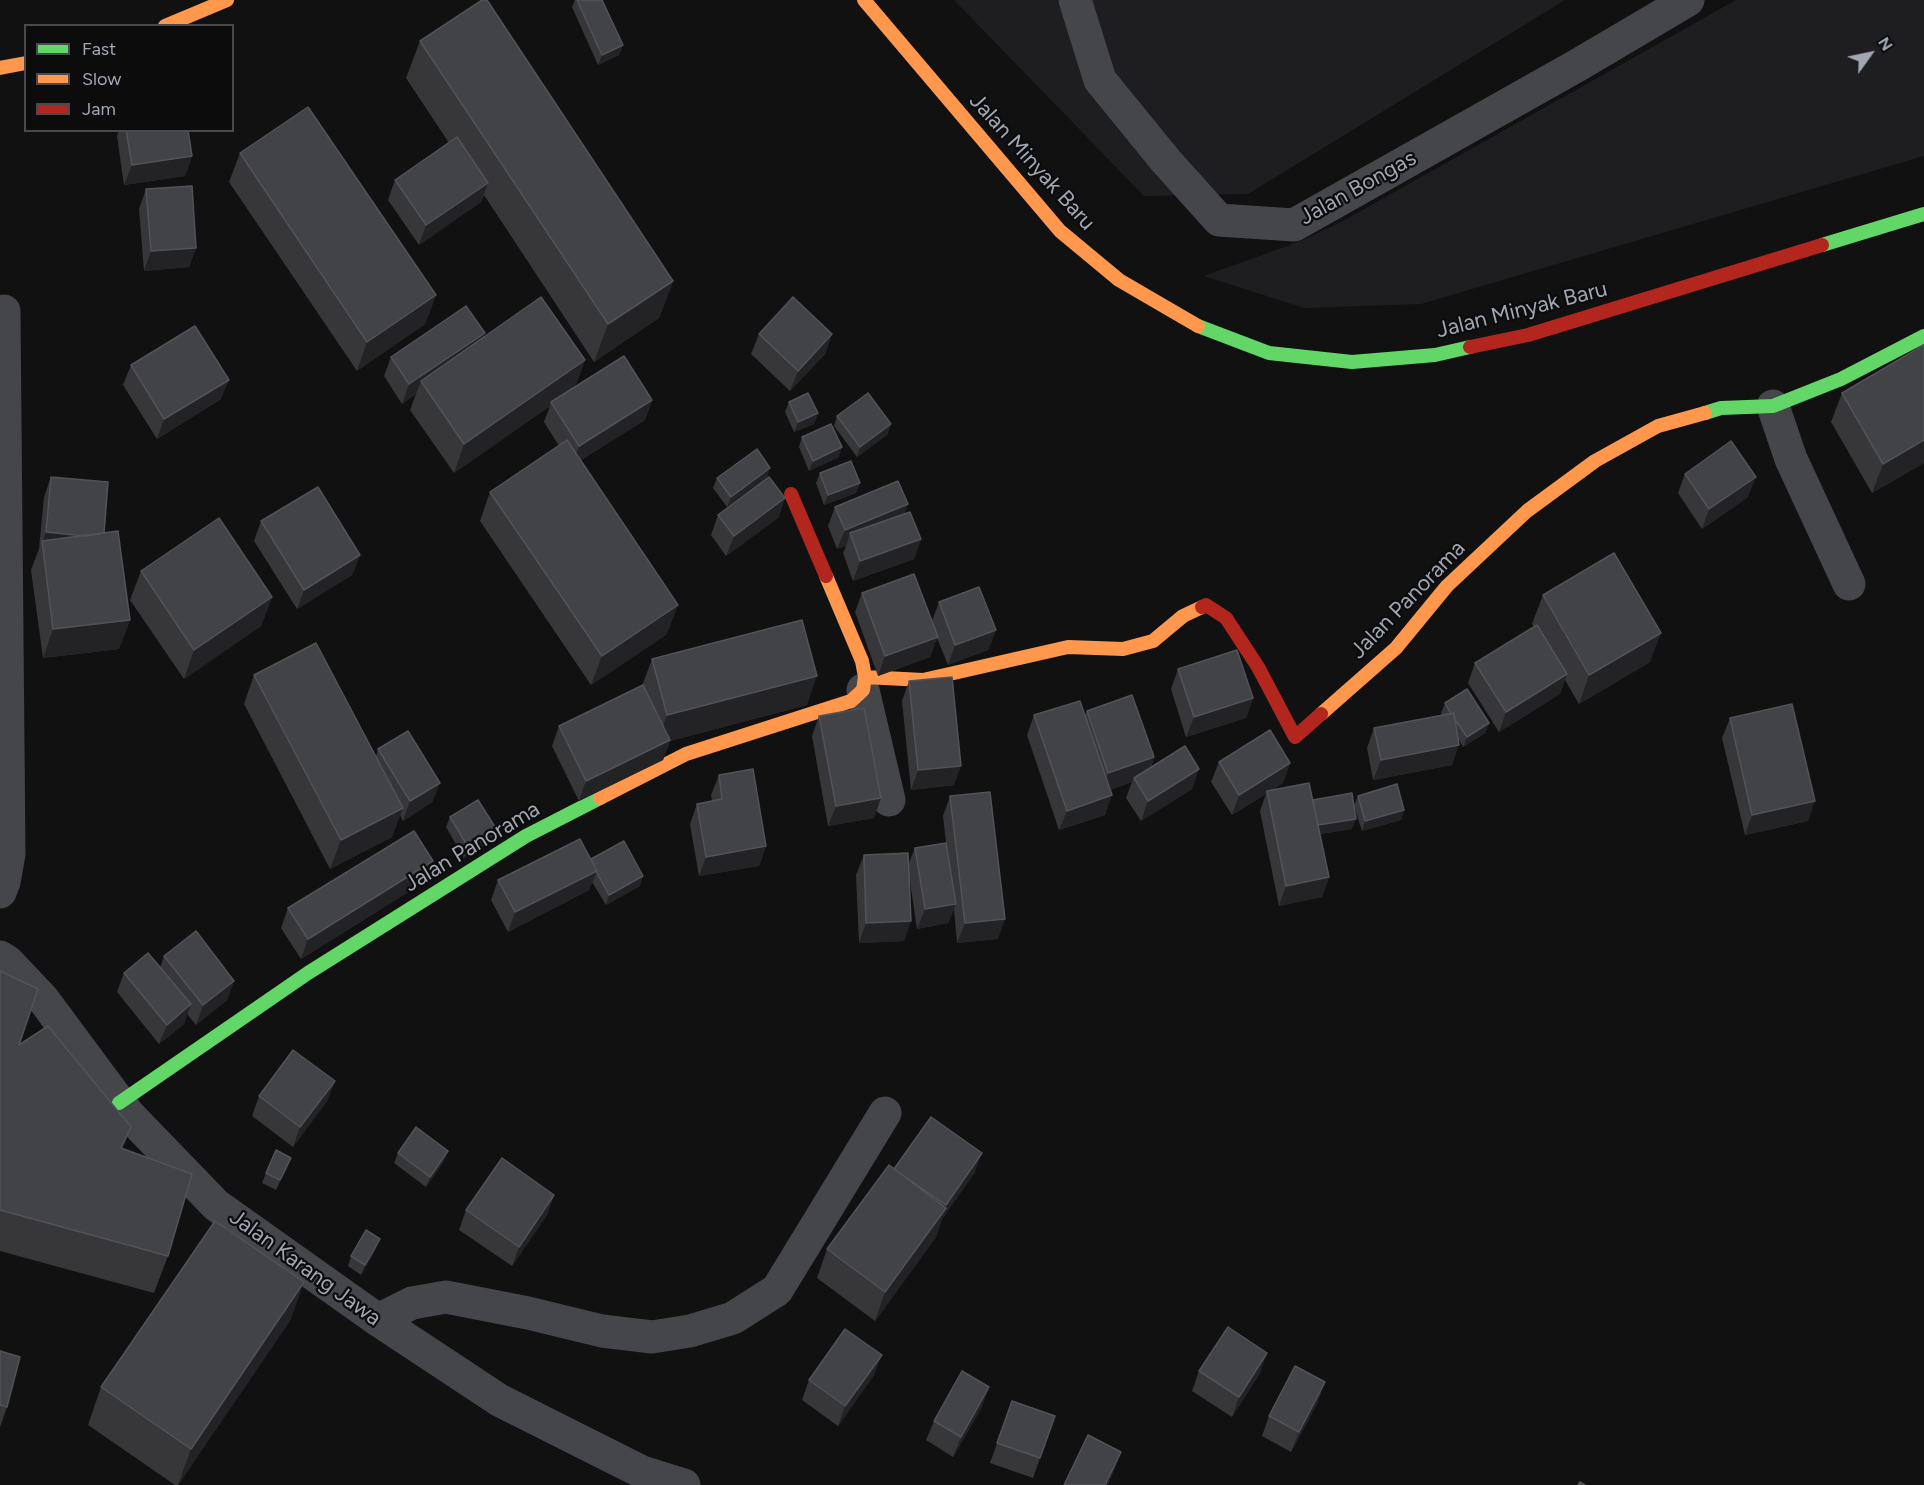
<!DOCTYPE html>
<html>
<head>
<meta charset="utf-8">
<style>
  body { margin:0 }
  #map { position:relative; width:1924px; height:1485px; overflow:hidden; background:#111112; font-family:Figtree,sans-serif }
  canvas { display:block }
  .legend { position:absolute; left:24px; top:24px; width:210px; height:108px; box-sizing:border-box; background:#0c0c0d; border:2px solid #484a4f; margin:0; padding:8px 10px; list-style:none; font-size:18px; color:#a1a6b3 }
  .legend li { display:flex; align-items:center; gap:12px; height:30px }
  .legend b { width:30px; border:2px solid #484a4f }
  .north { position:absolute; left:1840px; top:24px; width:60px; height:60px; -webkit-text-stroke:4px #0c0c0d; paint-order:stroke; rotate:57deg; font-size:16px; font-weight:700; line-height:24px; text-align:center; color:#a1a6b3 }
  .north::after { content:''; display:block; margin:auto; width:21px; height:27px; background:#a1a6b3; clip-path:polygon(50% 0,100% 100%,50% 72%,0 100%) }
</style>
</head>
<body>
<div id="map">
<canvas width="1924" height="1485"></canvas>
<ul class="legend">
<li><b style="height:8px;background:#63d668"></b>Fast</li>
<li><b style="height:8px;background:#ff974d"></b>Slow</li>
<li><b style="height:8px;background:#b3261e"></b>Jam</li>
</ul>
<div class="north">N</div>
</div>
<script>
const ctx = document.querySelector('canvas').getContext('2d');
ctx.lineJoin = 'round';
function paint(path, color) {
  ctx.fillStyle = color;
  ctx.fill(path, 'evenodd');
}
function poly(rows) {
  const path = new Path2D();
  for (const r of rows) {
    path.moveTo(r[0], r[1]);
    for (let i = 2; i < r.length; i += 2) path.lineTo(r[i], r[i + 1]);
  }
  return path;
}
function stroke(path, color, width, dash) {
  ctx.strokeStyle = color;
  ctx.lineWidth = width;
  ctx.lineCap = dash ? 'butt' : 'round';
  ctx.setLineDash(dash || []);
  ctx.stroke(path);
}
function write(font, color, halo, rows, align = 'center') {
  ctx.font = font + ' Figtree,sans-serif';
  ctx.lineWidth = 4.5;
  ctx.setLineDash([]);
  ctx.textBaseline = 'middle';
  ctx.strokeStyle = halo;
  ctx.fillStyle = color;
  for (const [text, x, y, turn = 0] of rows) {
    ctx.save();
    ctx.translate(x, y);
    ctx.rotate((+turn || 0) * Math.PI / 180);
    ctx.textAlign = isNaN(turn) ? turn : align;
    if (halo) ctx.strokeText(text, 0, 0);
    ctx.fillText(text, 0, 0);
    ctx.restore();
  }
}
paint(poly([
  [954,0,1565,0,1248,194,1144,196],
  [1736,0,1924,0,1924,156,1421,304,1304,308,1204,276,1301,241,1341,222]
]), '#1e1e20');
stroke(poly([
  [1075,0,1100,80,1166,161,1219,220,1294,225,1578,65,1688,0],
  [1773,406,1791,459,1849,584],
  [863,690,889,800],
  [0,892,4,882,9,854,4,311],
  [0,957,8,962,43,999,129,1115,216,1205,378,1320,499,1400,642,1472,684,1485],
  [378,1320,412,1303,446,1297,528,1313,602,1331,652,1337,690,1331,733,1318,777,1290,885,1113]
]), '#45464a', 33);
stroke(poly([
  [1822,245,1924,214],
  [1198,326,1269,353,1352,362,1435,355,1470,347],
  [1705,413,1721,408,1773,406,1841,379,1924,336],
  [119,1103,308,973,526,836,600,798]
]), '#63d668', 14);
stroke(poly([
  [864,0,1060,231,1119,280,1198,326],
  [165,26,227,0],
  [0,68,26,63],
  [865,677,923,680,1068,647,1123,649,1153,641,1183,616,1202,607],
  [1321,714,1396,648,1447,586,1527,511,1595,461,1658,426,1705,413],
  [600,798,686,754,851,701,863,690,865,677,862,661,826,576]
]), '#ff974d', 14);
stroke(poly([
  [1470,347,1528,335,1822,245],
  [791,494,826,576],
  [1202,607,1206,605,1226,618,1258,667,1295,737,1321,714]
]), '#b3261e', 14);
paint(poly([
  [575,0,602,0,623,45,619,55,598,65,572,7],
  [420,41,673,281,659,318,594,362,484,195,481,202,419,245,388,200,395,180,449,143,406,78],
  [119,130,188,130,192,156,185,176,124,185,117,136],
  [240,153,436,295,425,324,357,371,229,182],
  [146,189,196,248,189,267,144,271,139,209],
  [485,333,483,338,585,360,575,387,652,400,645,420,581,460,667,634,591,685,480,521,490,492,559,446,544,422,550,406,454,473,410,410,416,394,402,404,384,376,391,357],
  [759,334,832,334,825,354,790,391,751,354],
  [131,365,221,399,157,439,123,385],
  [1842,393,1924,463,1872,493,1831,422],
  [789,402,818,413,814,424,794,432,785,412],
  [837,416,888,434,857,457,834,426],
  [802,437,839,457,809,471,799,447],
  [820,473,860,483,856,493,824,505,816,483],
  [1685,474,1748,497,1702,529,1678,493],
  [51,477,104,533,130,620,119,649,43,658,31,570,39,549,44,497],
  [717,478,767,478,727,507,713,488],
  [785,498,778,518,726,556,711,535,718,515],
  [908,504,904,514,921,539,914,559,853,581,843,553,846,546,837,549,828,526,835,507],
  [261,521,360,555,352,575,297,609,254,541],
  [141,571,272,597,261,626,184,679,130,600],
  [862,593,932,621,939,602,996,630,988,650,948,665,937,638,930,657,878,676,855,612],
  [1543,595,1650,662,1579,704,1565,680,1560,694,1499,732,1468,683,1475,663,1534,627,1532,624],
  [652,659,807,705,670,741,663,760,579,801,552,746,559,726,642,686],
  [1178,669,1253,698,1246,718,1186,737,1171,689],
  [254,675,376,756,378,749,440,783,432,802,403,821,400,815,392,837,330,869,244,704],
  [909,681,954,785,911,790,902,701],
  [1445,703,1489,723,1485,733,1463,747,1459,740,1452,765,1373,780,1367,748,1374,728,1442,715,1441,713],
  [1087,711,1154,757,1151,768,1192,789,1141,821,1126,798,1132,782,1110,790,1105,815,1059,830,1027,735,1034,715,1085,715],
  [819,716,874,818,828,826,812,736],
  [1730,718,1808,821,1745,835,1722,738],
  [1219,762,1290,763,1283,783,1272,790,1313,800,1352,829,1320,834,1329,877,1322,897,1279,906,1260,811,1266,794,1232,815,1211,782],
  [719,775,766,846,759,866,699,876,690,824,697,804,712,801,711,795],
  [950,796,998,939,957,943,954,909,948,923,917,929,909,875,904,941,859,943,856,875,864,855,908,865,915,848,946,843,943,816],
  [1358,796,1404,810,1401,820,1362,831,1354,806],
  [450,817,493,840,464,858,446,827],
  [591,859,640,886,606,905,592,882,589,890,508,932,491,900,498,880],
  [426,881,301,959,281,928,288,908],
  [164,956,234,981,227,1000,196,1025,187,1014,184,1024,159,1044,117,992,124,973,160,968],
  [0,971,19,1045,123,1149,168,1256,154,1293,0,1251],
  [335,1081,327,1101,293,1147,252,1116,259,1096],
  [398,1153,444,1161,426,1187,394,1163],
  [287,1168,276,1190,262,1183,266,1173],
  [894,1169,975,1172,942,1219,936,1237,875,1321,817,1278,827,1249],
  [554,1195,547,1215,512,1266,459,1230,466,1210],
  [376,1249,361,1275,348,1266,351,1256],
  [291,1319,178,1485,175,1485,88,1425,101,1387],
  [0,1351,7,1407,0,1427],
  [1199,1371,1260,1373,1232,1417,1192,1391],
  [874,1375,838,1426,802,1400,809,1380],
  [1012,1401,1055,1416,1033,1478,990,1463],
  [1318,1402,1291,1452,1262,1436,1269,1416],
  [982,1407,953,1457,926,1440,934,1421]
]), '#37373a');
paint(poly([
  [623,45,619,55,598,65,602,55],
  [192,156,185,176,124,185,132,165],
  [488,183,481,202,419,245,426,225],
  [196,248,189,267,144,271,151,251],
  [673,281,659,318,594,362,608,324],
  [436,295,425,324,357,371,367,342],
  [485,333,477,353,421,381,416,394,402,404,409,384],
  [832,334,825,354,790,391,798,371],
  [585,360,574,389,551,402,550,406,454,473,464,444],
  [229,380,221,399,157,439,164,419],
  [652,400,645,420,572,466,579,446],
  [818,413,814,424,794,432,798,422],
  [891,424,888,434,857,457,860,447],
  [1924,440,1924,463,1872,493,1883,464],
  [842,447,839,457,809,471,813,461],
  [770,468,767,478,727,507,731,497],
  [1756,477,1748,497,1702,529,1709,509],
  [860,483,856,493,824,505,828,495],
  [785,498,778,518,726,556,734,536],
  [908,504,900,523,850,533,846,546,837,549,845,530],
  [46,532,104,537,42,543],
  [921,539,914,559,853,581,860,561],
  [360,555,352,575,297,609,304,590],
  [272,597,261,626,184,679,194,650],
  [678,605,667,634,591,685,602,656],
  [130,620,119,649,43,658,53,629],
  [996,630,988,650,948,665,955,645],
  [1661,633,1650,662,1579,704,1589,675],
  [938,637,930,657,878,676,885,656],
  [1567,674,1560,694,1499,732,1506,712],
  [817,676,807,705,670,741,663,760,579,801,586,781,656,744,667,715],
  [1253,698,1246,718,1186,737,1194,717],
  [1489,723,1485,733,1463,747,1467,737],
  [1459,745,1452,765,1373,780,1381,760],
  [1154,757,1147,777,1134,778,1132,782,1101,793,1108,773],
  [1290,763,1283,783,1267,793,1267,791,1266,794,1232,815,1239,795],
  [961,766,954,785,911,790,918,770],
  [1199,769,1192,789,1141,821,1148,801],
  [440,783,432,802,403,821,410,801],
  [1112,795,1105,815,1059,830,1067,811],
  [881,798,874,818,828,826,836,806],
  [1815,801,1808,821,1745,835,1752,815],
  [403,808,392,837,330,869,341,840],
  [1404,810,1401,820,1362,831,1365,821],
  [1356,819,1352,829,1313,835,1317,825],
  [497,830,493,840,464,858,468,847],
  [766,846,759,866,699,876,706,857],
  [433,861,426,881,301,959,308,939],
  [597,871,589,890,508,932,515,912],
  [643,876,640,886,606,905,609,895],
  [1329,877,1322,897,1279,906,1286,886],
  [956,904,948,923,917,929,925,909],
  [1005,919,998,939,957,943,965,923],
  [911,921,904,941,859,943,866,923],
  [234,981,227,1000,196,1025,203,1005],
  [191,1004,184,1024,159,1044,167,1025],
  [335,1081,327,1101,293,1147,300,1127],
  [131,1127,117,1164,121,1148],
  [448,1151,444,1161,426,1187,430,1177],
  [982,1153,975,1172,942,1219,936,1237,875,1321,885,1292,943,1213,946,1205],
  [291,1158,287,1168,276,1190,280,1180],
  [554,1195,547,1215,512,1266,519,1247],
  [380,1239,376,1249,361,1275,365,1265],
  [304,1282,291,1319,178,1485,191,1449],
  [1267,1353,1260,1373,1232,1417,1239,1397],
  [882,1355,874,1375,838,1426,845,1406],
  [1325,1382,1318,1402,1291,1452,1299,1432],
  [989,1387,982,1407,953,1457,961,1437],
  [1121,1452,1114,1471,1108,1485,1105,1485]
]), '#232325');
const building = poly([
  [482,0,487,0,673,281,608,324,420,41,482,0],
  [577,0,602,0,623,45,602,55,577,0],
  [308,107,436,295,367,342,240,153,308,107],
  [126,130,188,130,192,156,132,165,126,130],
  [457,137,488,183,426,225,395,180,457,137],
  [192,186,196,248,151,251,146,189,192,186],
  [541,297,585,360,464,444,421,381,541,297],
  [793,297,832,334,798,371,759,334,793,297],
  [466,306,485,333,409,384,391,357,466,306],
  [195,326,229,380,164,419,131,365,195,326],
  [1924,345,1924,440,1883,464,1842,393,1924,345],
  [624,356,652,400,579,446,551,402,624,356],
  [808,393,818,413,798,422,789,402,808,393],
  [868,393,891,424,860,447,837,416,868,393],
  [831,424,842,447,813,461,802,437,831,424],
  [567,440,678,605,602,656,490,492,567,440],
  [1731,441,1756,477,1709,509,1685,474,1731,441],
  [757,449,770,468,731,497,717,478,757,449],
  [851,461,860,483,828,495,820,473,851,461],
  [51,477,108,482,104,533,85,536,46,532,51,477],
  [769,477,785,498,734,536,718,515,769,477],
  [898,481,908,504,845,530,835,507,898,481],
  [318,487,360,555,304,590,261,521,318,487],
  [910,512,921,539,860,561,850,533,910,512],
  [219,518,272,597,194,650,141,571,219,518],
  [118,531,130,620,53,629,42,541,118,531],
  [1614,553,1661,633,1589,675,1543,595,1614,553],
  [914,574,938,637,885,656,862,593,914,574],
  [979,587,996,630,955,645,939,602,979,587],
  [802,620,817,676,667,715,652,659,802,620],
  [1537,625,1567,674,1506,712,1475,663,1537,625],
  [316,643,403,808,341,840,254,675,316,643],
  [1237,650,1253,698,1194,717,1178,669,1237,650],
  [952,677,961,766,918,770,909,681,952,677],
  [643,685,670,740,586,781,559,726,643,685],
  [1467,689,1489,723,1467,737,1454,718,1454,713,1451,714,1445,703,1467,689],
  [1132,695,1154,757,1108,773,1087,711,1132,695],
  [1080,701,1112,795,1067,811,1034,715,1080,701],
  [1792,704,1815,801,1752,815,1730,718,1792,704],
  [864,708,881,798,836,806,819,716,864,708],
  [1454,713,1459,745,1381,760,1374,728,1454,713],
  [1270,730,1290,763,1239,795,1219,762,1270,730],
  [408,731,440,783,410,801,378,749,408,731],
  [1185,746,1199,769,1148,801,1134,778,1185,746],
  [753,769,766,846,706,857,697,804,722,799,719,775,753,769],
  [1309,783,1329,877,1286,886,1267,791,1309,783],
  [1397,784,1404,810,1365,821,1358,796,1397,784],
  [990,792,1005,919,965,923,950,796,990,792],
  [1352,793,1356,819,1318,825,1313,800,1352,793],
  [478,800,497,830,468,847,450,817,478,800],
  [414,831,433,861,308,939,288,908,414,831],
  [580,839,597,871,515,912,498,880,580,839],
  [624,841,643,876,609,895,596,871,597,871,591,859,624,841],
  [946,843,956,904,925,909,915,848,946,843],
  [908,853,911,921,866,923,864,855,908,853],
  [196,931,234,981,203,1005,164,956,196,931],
  [148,953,191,1004,167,1025,124,973,148,953],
  [0,971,38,989,19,1045,48,1026,131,1127,121,1148,192,1174,168,1256,0,1210,0,971],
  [293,1050,335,1081,300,1127,259,1096,293,1050],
  [931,1117,982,1153,946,1205,894,1169,931,1117],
  [416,1127,448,1151,430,1177,398,1153,416,1127],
  [276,1150,291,1158,280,1180,266,1173,276,1150],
  [502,1158,554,1195,519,1247,466,1210,502,1158],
  [889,1165,946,1208,885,1292,827,1249,889,1165],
  [215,1221,304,1282,191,1449,101,1387,215,1221],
  [366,1230,380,1239,365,1265,351,1256,366,1230],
  [1228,1327,1267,1353,1239,1397,1199,1371,1228,1327],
  [845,1329,882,1355,845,1406,809,1380,845,1329],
  [0,1351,20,1357,7,1407,0,1405,0,1351],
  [1295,1366,1325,1382,1299,1432,1269,1416,1295,1366],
  [962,1371,989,1387,961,1437,934,1421,962,1371],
  [1012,1401,1055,1416,1040,1458,997,1443,1012,1401],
  [1088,1435,1121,1452,1105,1485,1064,1485,1088,1435],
  [1580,1482,1585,1485,1578,1485,1580,1482]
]);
paint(building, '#424347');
stroke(building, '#515358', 1.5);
write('22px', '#a1a6b3', '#0c0c0d', [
  ["Jalan Minyak Baru",1032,162,48],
  ["Jalan Bongas",1358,188,-29],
  ["Jalan Minyak Baru",1522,310,-14],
  ["Jalan Panorama",1408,600,-46],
  ["Jalan Panorama",472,847,-31],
  ["Jalan Karang Jawa",305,1268,36]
]);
</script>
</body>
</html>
